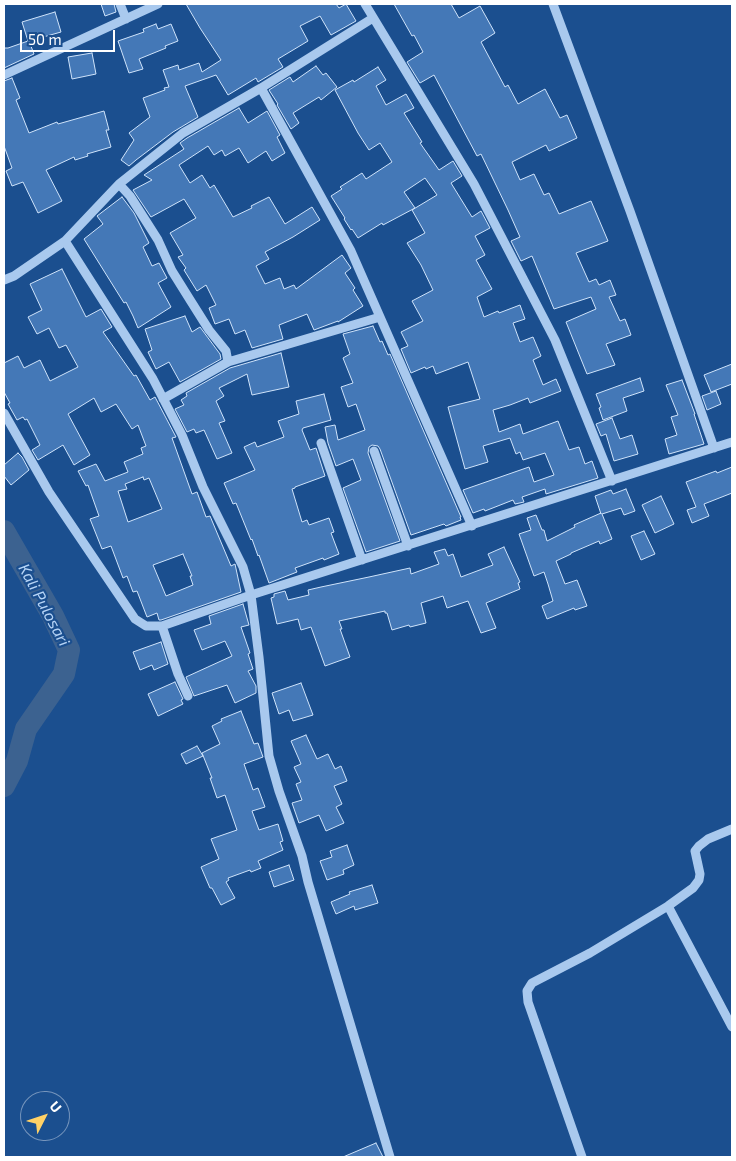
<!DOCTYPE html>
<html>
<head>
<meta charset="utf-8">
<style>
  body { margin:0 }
  #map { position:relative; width:736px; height:1161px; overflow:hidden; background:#1b4f8f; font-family:"Exo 2",sans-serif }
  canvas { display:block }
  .frame { position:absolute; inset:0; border:5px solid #fff; pointer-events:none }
  .north { position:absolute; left:20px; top:1091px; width:50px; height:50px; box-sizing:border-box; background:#1b4f8f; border:1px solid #7695bc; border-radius:50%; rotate:49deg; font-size:14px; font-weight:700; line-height:20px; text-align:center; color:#fff }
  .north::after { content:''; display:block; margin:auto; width:18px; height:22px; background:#ffd166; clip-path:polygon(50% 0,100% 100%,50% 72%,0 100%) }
  .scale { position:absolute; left:20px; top:30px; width:95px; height:22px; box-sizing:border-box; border:2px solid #fff; border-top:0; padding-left:6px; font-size:15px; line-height:18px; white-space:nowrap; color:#fff; -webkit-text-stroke:4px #1b4f8f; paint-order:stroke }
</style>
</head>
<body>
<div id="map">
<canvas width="736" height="1161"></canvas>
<div class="frame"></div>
<div class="north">U</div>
<div class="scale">50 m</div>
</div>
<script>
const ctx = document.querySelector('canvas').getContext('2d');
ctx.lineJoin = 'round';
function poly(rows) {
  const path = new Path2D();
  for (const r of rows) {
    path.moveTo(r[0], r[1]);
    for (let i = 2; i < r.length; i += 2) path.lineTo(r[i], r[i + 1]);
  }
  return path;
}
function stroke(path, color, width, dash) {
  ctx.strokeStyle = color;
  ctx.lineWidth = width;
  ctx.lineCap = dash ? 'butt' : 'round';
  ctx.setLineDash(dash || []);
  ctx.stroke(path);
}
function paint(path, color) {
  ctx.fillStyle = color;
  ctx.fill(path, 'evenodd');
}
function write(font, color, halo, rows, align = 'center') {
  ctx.font = font + ' "Exo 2",sans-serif';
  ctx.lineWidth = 4.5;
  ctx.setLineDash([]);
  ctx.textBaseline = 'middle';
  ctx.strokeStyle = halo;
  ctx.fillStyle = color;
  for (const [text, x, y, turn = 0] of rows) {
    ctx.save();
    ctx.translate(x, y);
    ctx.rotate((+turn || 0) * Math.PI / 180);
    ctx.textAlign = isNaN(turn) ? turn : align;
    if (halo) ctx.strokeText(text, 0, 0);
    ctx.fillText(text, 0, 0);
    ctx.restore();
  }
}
stroke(poly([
  [4,531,53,616,69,650,64,674,26,729,17,761,4,786]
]), '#3c6290', 22);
const building = poly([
  [101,4,114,4,116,12,105,16,101,4],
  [186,4,336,4,339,8,346,4,356,21,331,35,320,16,300,26,308,41,278,59,283,67,258,82,256,78,228,95,216,75,185,86,198,117,173,132,136,160,129,166,121,160,134,140,129,133,150,117,143,98,165,90,164,88,169,87,163,70,178,65,179,70,199,63,202,72,221,60,200,28,186,4],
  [394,4,451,4,459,18,480,6,495,33,481,42,505,87,508,85,518,104,545,89,560,118,567,115,577,138,549,151,546,145,512,162,520,180,534,174,544,195,549,193,559,214,591,201,608,241,576,253,589,282,596,279,599,285,610,280,616,295,609,297,620,321,625,319,631,335,606,344,615,365,587,374,566,322,596,309,591,297,554,309,532,256,521,261,511,241,520,237,508,210,481,154,477,156,434,75,420,83,407,62,423,52,414,35,412,36,394,4],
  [55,12,61,32,29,41,34,54,4,68,4,48,8,48,28,41,22,22,55,12],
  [156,24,158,29,171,24,178,41,165,46,166,48,139,59,143,69,129,73,118,41,144,32,143,29,156,24],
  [92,53,96,74,72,79,68,57,92,53],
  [316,66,323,75,326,73,337,87,321,100,319,97,293,113,299,123,291,129,277,105,278,104,269,90,290,77,293,82,316,66],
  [378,67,386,80,376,86,386,105,406,94,414,108,404,113,422,142,420,143,439,170,453,161,462,176,451,183,472,217,481,211,490,228,475,236,485,255,476,260,492,289,477,297,484,317,498,311,499,313,520,305,525,319,513,323,520,342,533,337,541,356,533,360,543,385,556,379,561,391,530,403,528,398,510,405,493,410,499,432,520,424,523,434,558,421,569,450,579,447,585,464,592,461,598,478,546,494,545,489,522,497,524,502,515,504,513,500,485,511,484,509,473,513,463,490,529,467,534,482,554,475,545,453,523,460,520,452,516,454,510,438,483,446,488,462,465,469,448,407,480,399,468,362,436,374,433,366,426,369,425,367,411,373,401,349,408,346,401,332,423,321,412,301,433,290,421,265,407,243,425,233,412,210,437,195,425,178,404,192,415,208,383,225,382,223,358,238,352,229,351,230,344,219,345,218,331,196,342,189,340,187,362,173,366,179,392,162,380,143,369,150,358,133,335,90,353,80,354,82,378,67],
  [12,78,20,98,16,100,29,133,57,122,58,124,104,111,109,130,106,130,111,147,87,154,88,156,75,160,74,157,46,170,62,201,38,213,23,182,12,186,6,171,12,168,4,146,4,81,12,78],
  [239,108,248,123,267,111,280,135,277,137,285,153,272,161,266,151,248,163,239,148,225,156,222,150,214,155,208,146,179,165,190,183,202,175,210,188,214,185,233,217,252,208,251,206,269,197,285,224,312,207,320,220,293,237,265,252,269,259,256,266,265,284,280,278,284,289,294,285,296,289,342,255,351,268,345,273,355,288,353,290,363,306,338,322,338,321,314,330,307,314,279,325,283,339,252,348,245,330,235,334,229,319,215,324,209,308,216,305,206,285,197,291,184,270,186,268,178,257,183,255,170,233,196,218,184,199,151,217,133,190,152,180,144,175,184,149,180,143,187,138,239,108],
  [122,197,134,213,149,243,143,247,152,266,159,263,167,278,158,283,171,307,138,328,133,316,126,302,124,303,84,239,103,224,97,216,122,197],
  [62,269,86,317,101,309,112,327,103,332,134,376,136,375,150,400,155,397,176,437,172,438,192,494,197,492,206,517,210,516,231,566,235,564,241,592,161,620,159,620,157,613,147,617,137,591,133,592,127,576,123,578,111,546,102,549,90,519,99,516,88,485,86,486,78,471,96,464,105,481,128,472,124,462,143,454,141,448,146,446,138,425,132,429,116,404,101,412,94,398,68,414,90,455,74,465,63,445,38,460,32,450,40,445,27,419,25,420,23,417,17,420,8,404,10,403,4,392,4,363,18,356,24,368,40,360,50,381,78,367,66,345,59,348,49,328,37,334,28,317,42,310,30,284,62,269],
  [143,477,144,480,149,478,162,509,128,522,118,491,127,489,125,484,143,477],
  [183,554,192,576,190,576,193,585,166,596,153,565,183,554],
  [185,316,192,332,200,327,220,354,221,359,180,382,169,362,156,369,148,352,152,350,145,329,185,316],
  [373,326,380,342,382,341,388,355,390,354,461,517,460,517,461,520,446,526,444,524,411,535,380,449,378,446,372,445,369,447,368,453,400,541,366,552,343,488,361,480,353,459,336,466,328,443,325,427,335,425,338,440,365,430,356,404,348,407,341,387,353,383,343,358,350,354,343,334,373,326],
  [281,353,289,387,252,395,247,374,219,388,224,396,216,401,225,421,219,423,232,453,217,459,204,430,196,433,194,429,187,432,175,409,184,405,181,400,187,396,186,393,230,368,281,353],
  [732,364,732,384,711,392,704,375,732,364],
  [640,378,644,391,623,398,627,411,603,420,599,408,601,407,596,394,640,378],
  [682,380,695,414,694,414,704,444,669,454,665,439,677,435,671,417,678,415,666,385,682,380],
  [716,391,721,404,707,410,702,396,716,391],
  [324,394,331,420,303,428,302,430,310,450,316,448,325,476,295,487,295,488,292,489,302,522,307,520,309,525,329,518,334,532,331,533,339,554,324,560,323,558,295,568,297,572,269,583,259,555,258,556,252,539,251,540,236,503,233,504,224,483,255,470,244,447,255,442,257,447,284,437,278,421,299,414,296,401,324,394],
  [612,418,620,439,632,435,638,454,614,461,606,434,601,436,596,424,612,418],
  [18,453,22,457,29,470,11,485,4,476,4,465,18,453],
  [732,467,732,493,704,504,709,516,692,523,687,510,696,507,686,482,716,471,717,473,732,467],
  [626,489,635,511,624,515,621,508,602,514,612,539,600,544,599,541,571,553,571,554,556,561,565,584,577,580,587,606,575,610,574,608,547,619,542,606,553,601,548,584,544,572,534,576,519,534,531,530,527,518,536,515,542,530,544,530,547,541,575,527,574,525,601,513,601,514,595,496,611,490,613,494,626,489],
  [661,496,674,524,655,533,642,505,661,496],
  [644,531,655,554,641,560,631,536,644,531],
  [504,547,520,582,518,583,520,589,486,603,496,628,481,633,468,601,447,608,443,596,421,603,426,623,410,627,409,625,392,630,387,613,385,613,385,611,339,621,342,629,340,629,350,657,325,666,311,627,301,630,298,619,277,624,271,598,274,597,274,594,285,591,288,600,309,595,308,590,321,587,369,577,410,568,411,574,439,564,434,552,445,549,448,556,453,554,461,577,493,565,488,554,504,547],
  [243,604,249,625,241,627,250,653,248,654,253,669,248,671,256,686,256,693,235,703,227,685,194,696,186,677,232,656,225,641,202,650,194,630,211,624,209,616,243,604],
  [161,642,168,664,154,670,152,665,140,670,133,652,161,642],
  [175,682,183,699,181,700,183,704,158,716,148,694,175,682],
  [301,683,313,715,293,721,289,710,279,714,272,693,301,683],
  [241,711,254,744,258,743,263,757,244,764,253,790,258,788,265,807,252,811,259,830,278,824,283,841,280,842,283,850,258,861,261,868,251,872,250,870,228,878,229,880,226,882,235,898,221,905,212,888,210,888,201,867,219,859,211,839,237,830,225,795,217,798,210,778,212,778,202,753,220,744,212,726,222,721,221,719,241,711],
  [306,735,317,759,328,754,335,769,341,766,347,781,334,786,342,804,336,807,344,823,326,831,319,815,299,823,292,803,302,800,296,784,301,782,294,767,301,764,291,741,306,735],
  [197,746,203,756,186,764,181,754,197,746],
  [347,845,354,865,343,870,344,874,327,880,320,861,332,857,330,851,347,845],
  [289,865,294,880,274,887,269,872,289,865],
  [372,885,378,903,355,910,354,906,336,914,331,902,350,894,349,892,372,885],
  [376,1143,383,1157,343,1157,376,1143]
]);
paint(building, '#4478b7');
stroke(building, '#cfe3fa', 1);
stroke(poly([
  [120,4,126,19],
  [365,4,474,184,555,340,612,481],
  [553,4,630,211,714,448],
  [373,18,261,88,351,251,472,526],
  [4,75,158,4],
  [119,184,65,241,153,379,182,435,203,487,243,567,251,595,259,657,269,756,279,791,302,856,308,882,390,1157],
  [4,280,14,276,65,241],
  [228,362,226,351,209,330,192,303,172,271,158,240,130,196,119,184,183,133,261,88],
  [163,399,228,362,380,317],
  [4,413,49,492,135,619,146,626,162,626,251,595,732,442],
  [321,443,362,560],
  [374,451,408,546],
  [162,626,178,674,188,696],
  [668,906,732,1027],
  [582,1157,528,1002,527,991,532,983,590,953,668,906,693,888,699,880,700,874,695,851,699,846,708,839,732,829]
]), '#a9c9ee', 9);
write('italic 16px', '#b5d3f5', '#1b4f8f', [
  ["Kali Pulosari",44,605,62]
]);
</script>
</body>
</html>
